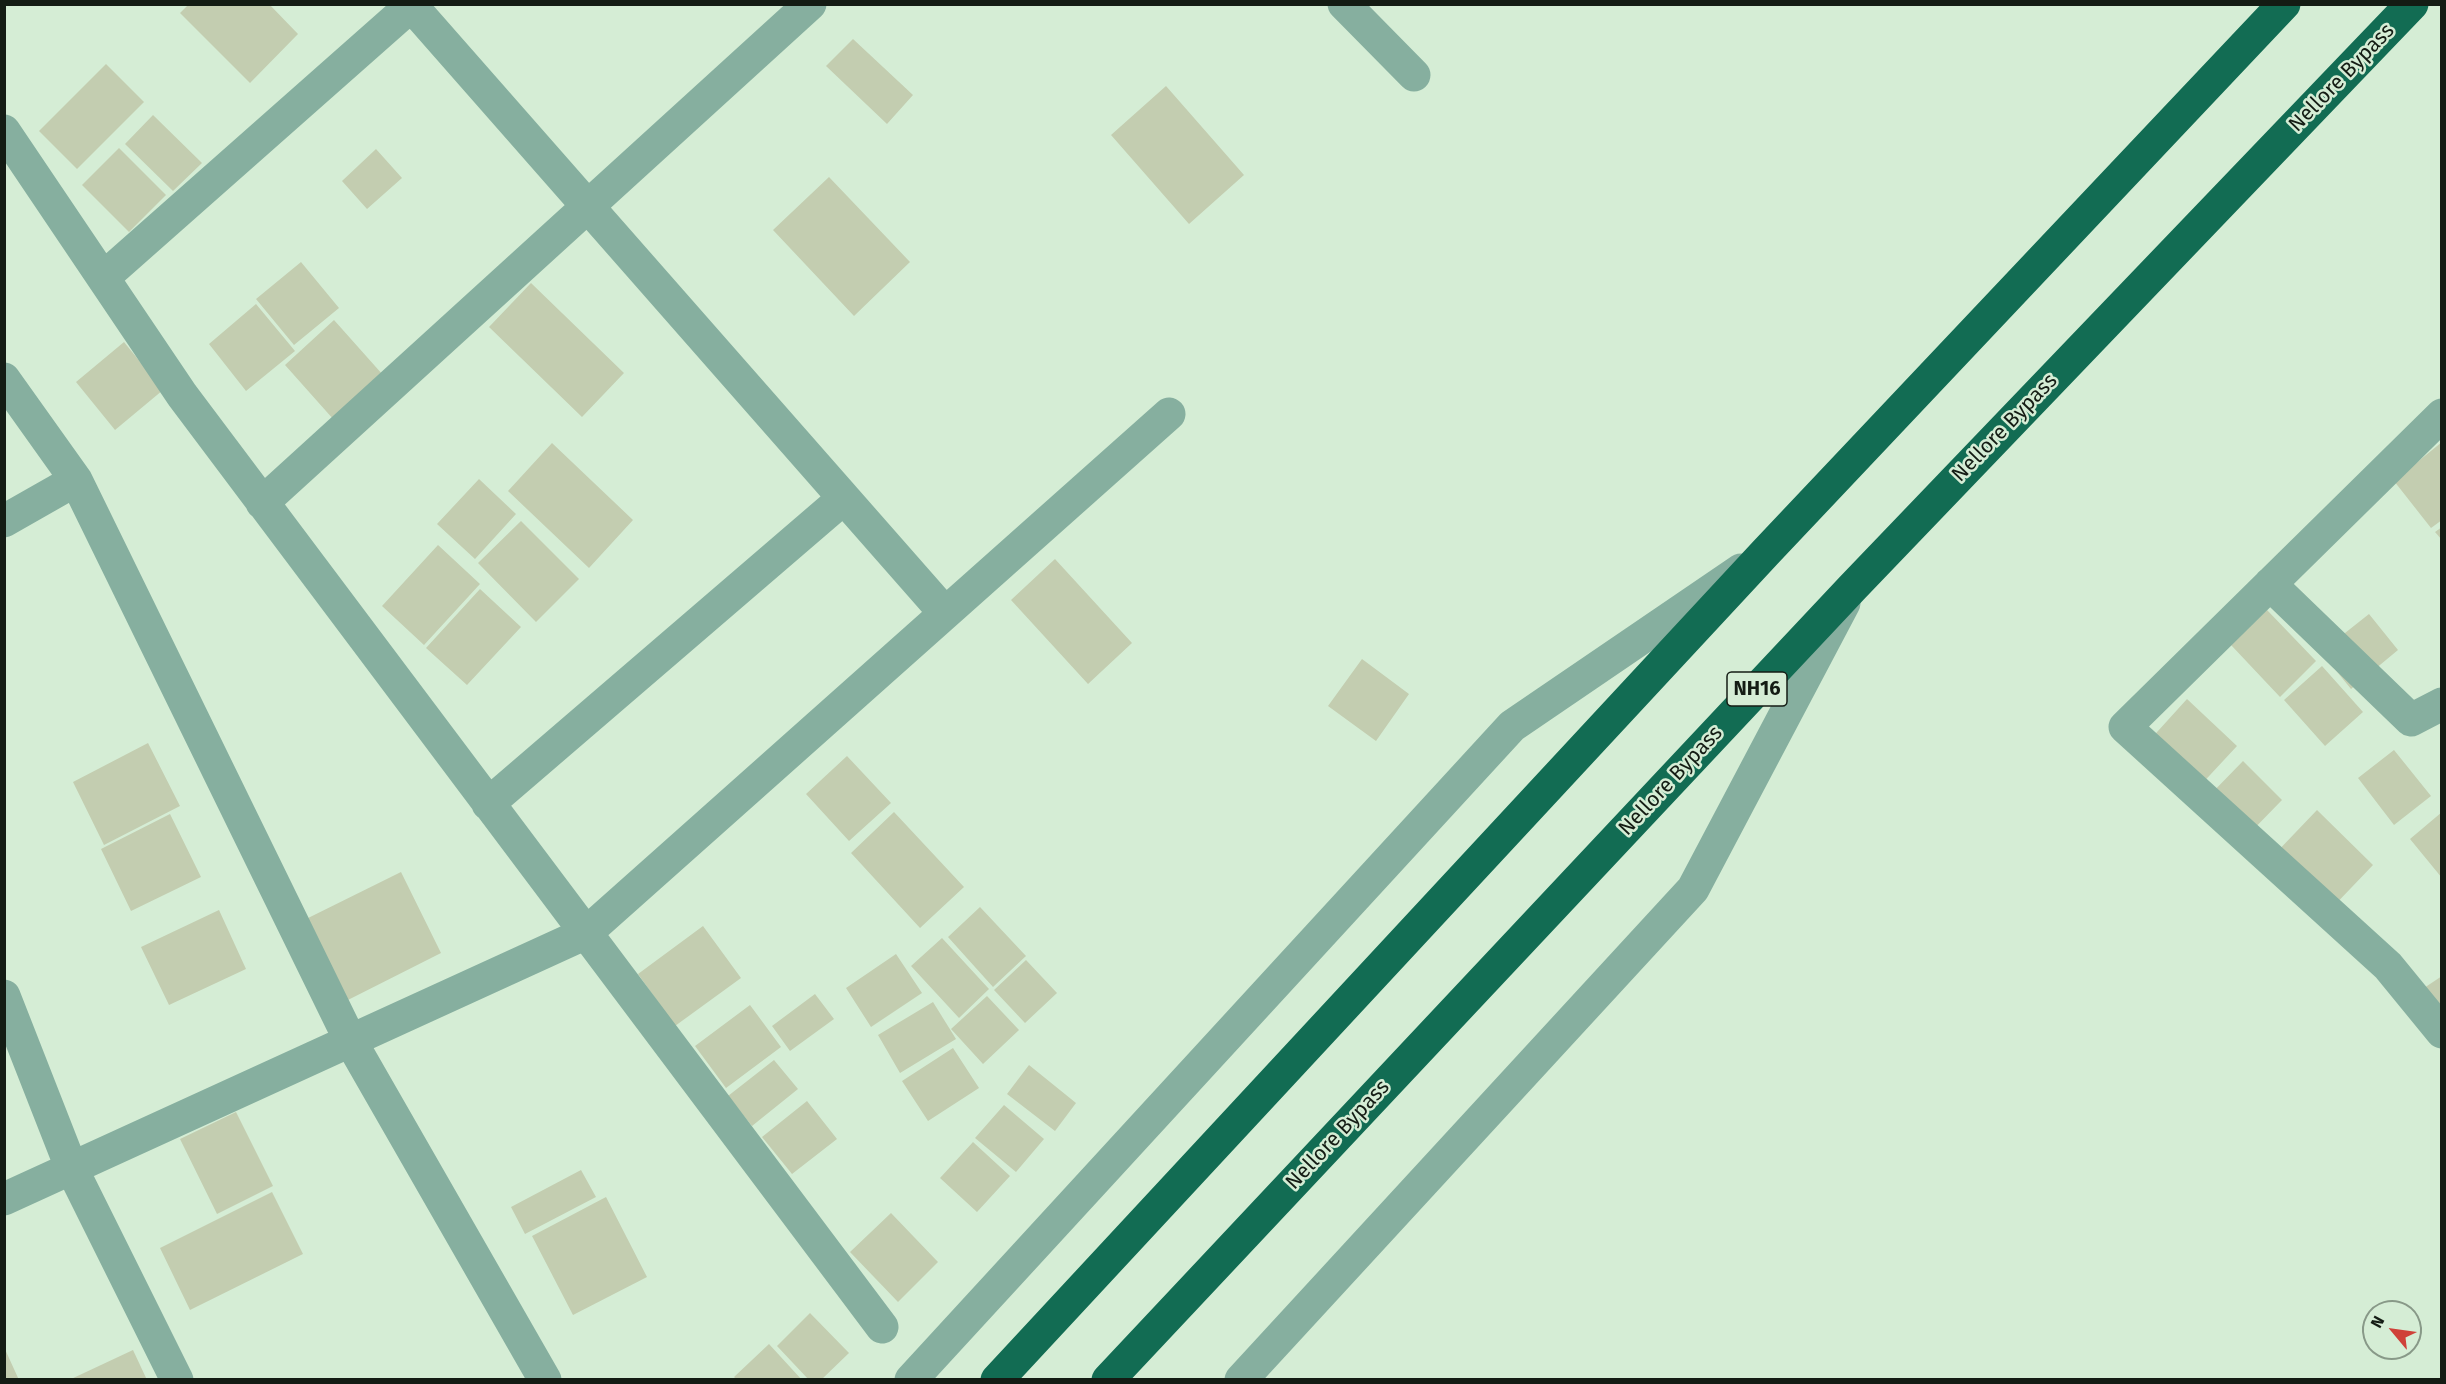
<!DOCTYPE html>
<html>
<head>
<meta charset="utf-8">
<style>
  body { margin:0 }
  #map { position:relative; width:2446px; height:1384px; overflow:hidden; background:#d5edd5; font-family:"Fira Sans",sans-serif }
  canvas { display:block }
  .frame { position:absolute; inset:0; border:6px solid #141c14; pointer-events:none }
  .north { position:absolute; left:2362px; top:1300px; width:60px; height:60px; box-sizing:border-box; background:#d5edd5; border:2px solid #898; border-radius:50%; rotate:299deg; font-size:16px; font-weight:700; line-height:24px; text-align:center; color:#141c14 }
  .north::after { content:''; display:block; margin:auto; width:21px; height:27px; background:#cf4139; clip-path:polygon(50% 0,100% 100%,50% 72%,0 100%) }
</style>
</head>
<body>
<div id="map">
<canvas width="2446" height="1384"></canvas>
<div class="frame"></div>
<div class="north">N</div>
</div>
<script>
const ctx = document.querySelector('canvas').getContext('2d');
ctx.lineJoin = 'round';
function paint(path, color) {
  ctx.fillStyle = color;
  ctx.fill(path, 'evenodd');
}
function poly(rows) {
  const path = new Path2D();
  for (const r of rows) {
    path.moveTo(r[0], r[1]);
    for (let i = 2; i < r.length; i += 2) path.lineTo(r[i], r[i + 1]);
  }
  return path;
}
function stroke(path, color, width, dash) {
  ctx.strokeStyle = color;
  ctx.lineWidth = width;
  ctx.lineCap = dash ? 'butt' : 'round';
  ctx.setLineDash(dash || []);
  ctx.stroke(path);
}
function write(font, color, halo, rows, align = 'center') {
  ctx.font = font + ' "Fira Sans",sans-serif';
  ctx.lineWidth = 5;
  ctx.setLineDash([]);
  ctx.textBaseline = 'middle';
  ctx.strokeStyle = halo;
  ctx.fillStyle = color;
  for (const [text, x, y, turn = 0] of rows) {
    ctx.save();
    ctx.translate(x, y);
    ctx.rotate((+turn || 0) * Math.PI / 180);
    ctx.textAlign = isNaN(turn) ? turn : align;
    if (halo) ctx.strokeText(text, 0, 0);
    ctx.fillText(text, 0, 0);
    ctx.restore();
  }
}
paint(poly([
  [189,4,269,4,298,34,250,83,180,13],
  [853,39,913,95,887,124,826,66],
  [106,64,144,102,77,169,39,131],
  [1166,86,1244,175,1189,224,1111,135],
  [153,115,202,163,173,191,125,144],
  [119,148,166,195,129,232,82,185],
  [376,149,402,178,367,209,342,181],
  [829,177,910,262,854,316,773,230],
  [301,262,339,308,294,345,256,299],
  [531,283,624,373,582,417,489,327],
  [256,304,295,351,246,391,209,344],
  [334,320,383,375,334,420,285,365],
  [124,342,163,390,115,430,76,382],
  [2442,442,2442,520,2431,528,2394,481],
  [552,443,633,520,589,568,508,491],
  [479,479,516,514,475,559,437,524],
  [521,521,579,579,536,622,478,563],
  [2442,527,2442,540,2435,532],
  [438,545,480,584,424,645,382,606],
  [1055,559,1132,643,1088,684,1011,600],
  [480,589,521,627,467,685,426,648],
  [2267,610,2316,661,2280,697,2231,645],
  [2369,614,2398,650,2351,689,2321,652],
  [1362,659,1409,694,1376,741,1328,706],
  [2322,666,2363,712,2325,746,2284,700],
  [2187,699,2237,746,2197,789,2148,742],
  [148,743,180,806,104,845,73,782],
  [2394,750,2431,796,2394,825,2358,778],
  [847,756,891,803,849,841,806,794],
  [2243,761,2282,800,2245,838,2206,799],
  [2317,810,2373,865,2329,911,2273,856],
  [894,812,964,887,920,928,851,853],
  [2442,812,2442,878,2410,839],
  [170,814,201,877,131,911,101,849],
  [401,872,441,953,340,1004,300,922],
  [980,907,1026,956,993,987,948,937],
  [219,910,246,969,169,1005,141,947],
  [703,926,741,978,675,1026,638,974],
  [942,938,989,989,959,1018,911,966],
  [896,954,922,993,871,1027,846,988],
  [1026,960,1057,993,1025,1023,994,990],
  [2442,976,2442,1035,2415,994],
  [815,994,834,1019,790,1051,772,1026],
  [987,996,1019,1030,983,1064,951,1029],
  [933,1002,956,1039,900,1073,878,1035],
  [750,1005,781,1047,726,1088,695,1046],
  [953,1048,979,1088,928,1121,902,1081],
  [774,1060,798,1089,752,1126,728,1096],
  [1029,1065,1076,1103,1055,1131,1007,1094],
  [807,1101,837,1139,792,1174,762,1137],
  [1004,1105,1044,1139,1016,1172,975,1138],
  [236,1112,273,1186,217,1214,180,1139],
  [973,1142,1010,1176,977,1212,940,1178],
  [581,1170,596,1197,525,1234,511,1207],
  [272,1192,303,1254,190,1310,160,1248],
  [606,1197,647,1277,573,1315,532,1236],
  [891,1213,938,1262,898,1302,850,1252],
  [810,1313,849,1353,821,1380,809,1380,777,1346],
  [769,1344,802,1380,737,1380,734,1377],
  [4,1347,19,1380,4,1380],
  [133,1350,147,1380,69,1380]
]), '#c3cdb0');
stroke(poly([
  [410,4,945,613],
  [1344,4,1414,75],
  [4,131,182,395,882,1327],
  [103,278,413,4],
  [4,379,76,480,350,1040,545,1380],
  [2442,415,2125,727,2388,966,2442,1032],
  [262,503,810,4],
  [4,521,76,480],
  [2270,584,2411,720,2442,704],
  [488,804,844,498],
  [4,996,71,1167,177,1380],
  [4,1199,586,933,1169,414],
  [911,1380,1512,726,1741,570],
  [1241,1380,1693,889,1844,603]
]), '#86af9f', 33);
stroke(poly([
  [997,1380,1766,552,2284,4],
  [1108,1380,1852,588,2412,4]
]), '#126c53', 33);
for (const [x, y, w] of [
  [1757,689,60]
]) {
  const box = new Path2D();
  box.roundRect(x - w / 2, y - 17, w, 34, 4.5);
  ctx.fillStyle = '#d5edd5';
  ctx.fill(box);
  stroke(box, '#141c14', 1.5);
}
write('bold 20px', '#141c14', null, [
  ["NH16",1757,689]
]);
write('21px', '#141c14', '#d5edd5', [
  ["Nellore Bypass",2342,78,-46],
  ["Nellore Bypass",2005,428,-46],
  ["Nellore Bypass",1671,781,-47],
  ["Nellore Bypass",1338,1135,-47]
]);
</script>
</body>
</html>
